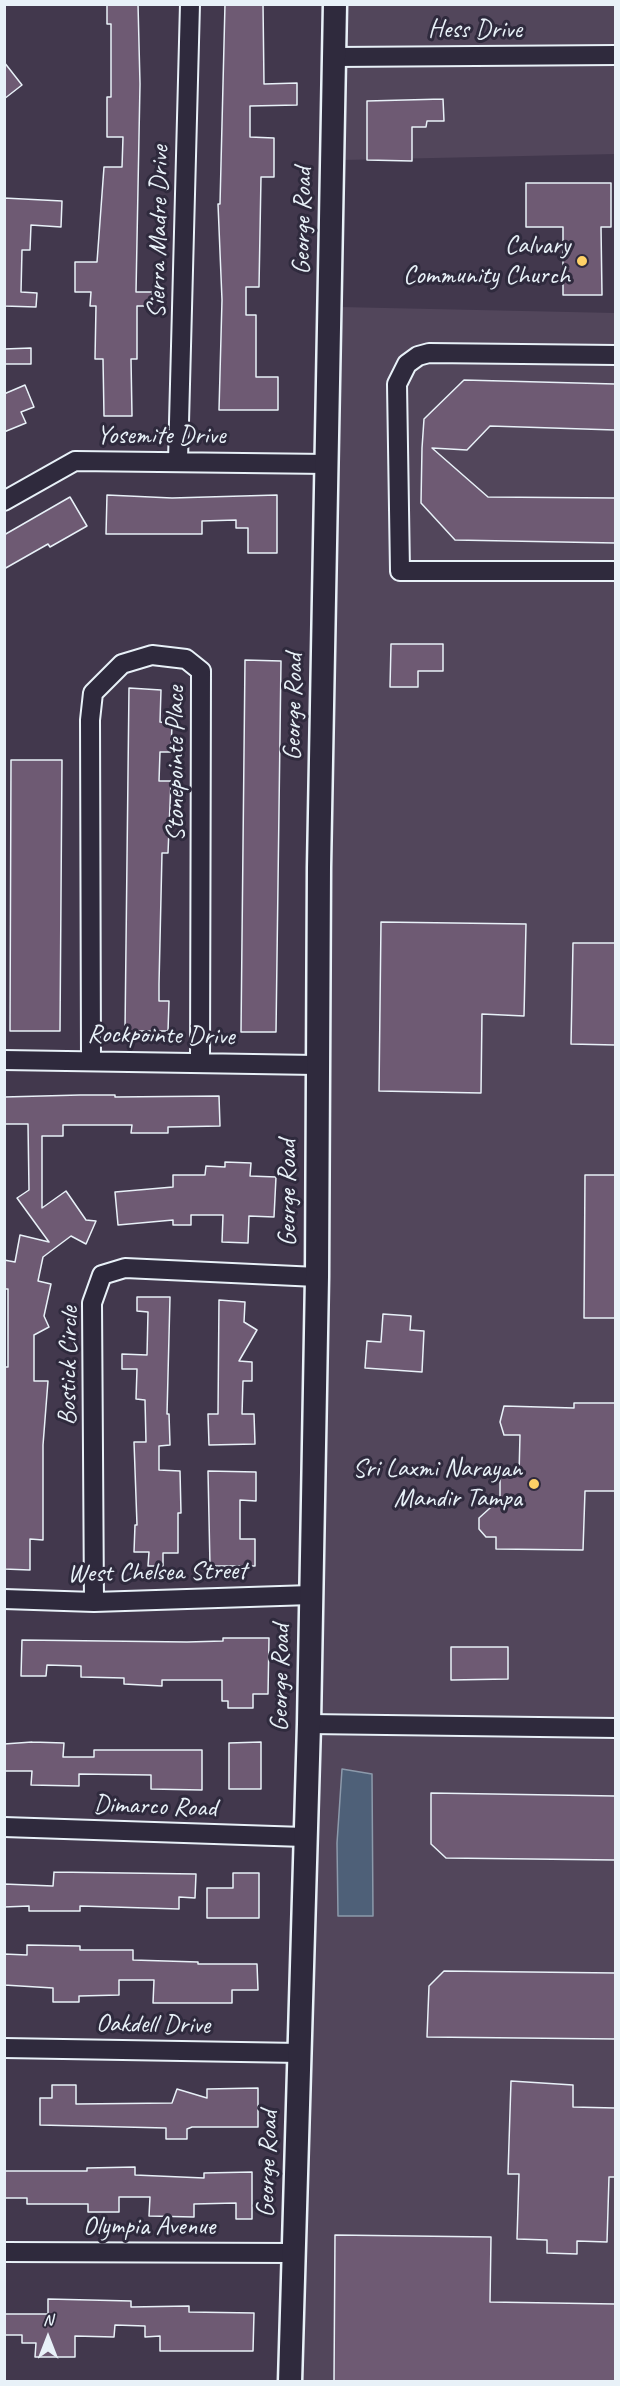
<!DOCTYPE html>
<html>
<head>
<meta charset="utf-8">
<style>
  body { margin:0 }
  #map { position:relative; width:620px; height:2386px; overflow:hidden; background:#42384d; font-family:Caveat,sans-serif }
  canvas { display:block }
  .frame { position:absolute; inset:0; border:6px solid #e8f1f8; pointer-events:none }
  .north { position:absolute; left:18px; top:2308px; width:60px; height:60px; -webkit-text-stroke:4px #2f2a3d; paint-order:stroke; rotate:0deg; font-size:16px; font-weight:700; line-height:24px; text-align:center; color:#e8f1f8 }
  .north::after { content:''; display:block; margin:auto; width:21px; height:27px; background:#e8f1f8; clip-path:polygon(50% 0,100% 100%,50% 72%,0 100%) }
</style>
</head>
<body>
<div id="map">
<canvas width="620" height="2386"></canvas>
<div class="frame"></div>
<div class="north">N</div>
</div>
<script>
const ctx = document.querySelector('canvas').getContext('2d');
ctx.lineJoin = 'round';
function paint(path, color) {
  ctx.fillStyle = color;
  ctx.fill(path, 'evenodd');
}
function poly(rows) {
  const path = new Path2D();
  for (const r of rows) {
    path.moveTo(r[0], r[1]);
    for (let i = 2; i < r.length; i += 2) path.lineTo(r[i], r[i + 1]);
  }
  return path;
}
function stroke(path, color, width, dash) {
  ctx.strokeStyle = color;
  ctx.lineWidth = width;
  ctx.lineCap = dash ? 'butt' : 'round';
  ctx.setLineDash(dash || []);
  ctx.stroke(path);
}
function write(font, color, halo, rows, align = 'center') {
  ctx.font = font + ' Caveat,sans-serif';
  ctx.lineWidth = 6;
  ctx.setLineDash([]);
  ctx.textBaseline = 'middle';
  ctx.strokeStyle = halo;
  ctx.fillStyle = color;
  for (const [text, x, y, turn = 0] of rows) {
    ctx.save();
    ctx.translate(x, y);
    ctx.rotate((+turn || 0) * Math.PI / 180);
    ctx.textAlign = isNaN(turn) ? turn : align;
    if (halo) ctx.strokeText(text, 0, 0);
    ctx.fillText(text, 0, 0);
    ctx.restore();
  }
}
paint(poly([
  [345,5,615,5,615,44,344,46],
  [615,65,615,154,343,160,344,67],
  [340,307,615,313,615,1717,319,1713,325,1065],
  [318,1735,615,1739,615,2381,300,2382]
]), '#52465b');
const water = poly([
  [342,1769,372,1774,373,1916,338,1916,337,1843,342,1769]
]);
paint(water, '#4e6078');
stroke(water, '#8c9aab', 1.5);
const building = poly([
  [107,4,138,4,140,84,136,292,152,292,152,306,137,306,137,359,131,359,132,416,104,416,103,359,95,359,96,306,90,306,91,292,75,292,75,262,97,262,104,167,122,167,123,137,107,137,107,97,111,97,111,24,107,24,107,4],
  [225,4,263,4,264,84,297,83,297,105,250,106,250,137,274,138,274,177,261,177,259,287,246,287,246,315,256,315,256,377,278,377,278,410,219,410,222,300,218,204,220,204,225,4],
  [4,62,22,85,4,99,4,62],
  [443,99,444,121,427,121,426,127,412,127,412,161,367,160,367,101,443,99],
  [526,183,611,183,611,227,601,227,602,295,563,295,563,227,526,227,526,183],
  [4,198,62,201,61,227,31,225,30,250,22,250,21,292,37,293,36,307,4,306,4,198],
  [31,348,31,364,4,364,4,349,31,348],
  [464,380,615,384,615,430,490,426,467,450,432,448,488,497,615,498,615,543,455,540,421,503,422,448,424,419,464,380],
  [25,385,34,407,21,412,26,423,4,432,4,394,25,385],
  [107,495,172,498,277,495,277,553,248,553,248,528,236,528,236,520,202,521,202,534,106,534,107,495],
  [70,497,87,526,50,547,48,544,4,569,4,535,70,497],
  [391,644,443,644,443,671,418,671,418,687,390,687,391,644],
  [245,660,281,661,276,1032,241,1032,245,660],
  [129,688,161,690,160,722,172,724,171,752,160,752,159,781,171,781,168,853,162,853,159,984,159,1001,169,1001,168,1031,125,1031,129,688],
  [11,760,62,760,60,1031,10,1031,11,760],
  [381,922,526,924,524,1016,482,1014,481,1093,379,1091,381,922],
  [573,943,615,943,615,1045,571,1044,573,943],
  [80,1095,115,1095,115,1097,219,1096,220,1126,168,1127,168,1133,131,1133,132,1125,63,1125,63,1136,42,1136,42,1208,66,1191,86,1220,96,1221,86,1244,71,1236,43,1257,38,1281,51,1284,44,1316,49,1327,34,1335,34,1381,48,1381,43,1445,43,1540,30,1539,30,1570,4,1569,4,1367,8,1367,8,1289,4,1289,4,1260,15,1262,20,1235,49,1242,17,1198,29,1190,28,1124,4,1124,4,1097,80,1095],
  [225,1162,251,1163,250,1176,276,1177,274,1217,249,1216,248,1243,222,1242,223,1215,191,1215,191,1225,173,1225,173,1220,118,1225,115,1192,173,1187,173,1175,205,1175,206,1166,225,1167,225,1162],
  [585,1175,615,1175,615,1318,584,1318,585,1175],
  [137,1297,170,1297,167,1414,169,1414,170,1445,159,1446,159,1470,180,1471,181,1513,178,1513,178,1553,163,1553,163,1566,148,1566,149,1552,134,1552,135,1525,137,1525,134,1442,146,1442,145,1400,136,1399,137,1369,122,1369,122,1354,147,1355,148,1312,137,1311,137,1297],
  [219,1300,245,1302,244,1322,257,1330,239,1361,252,1362,252,1381,243,1381,242,1414,254,1414,255,1444,209,1445,208,1414,218,1414,219,1300],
  [383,1314,411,1316,410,1330,424,1331,422,1372,365,1368,367,1341,381,1342,383,1314],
  [574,1403,615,1403,615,1491,585,1491,583,1550,496,1549,496,1537,486,1537,479,1529,479,1518,500,1499,500,1475,519,1475,520,1435,504,1435,500,1422,504,1406,574,1408,574,1403],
  [208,1471,256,1472,256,1501,240,1500,240,1539,255,1539,255,1566,210,1566,208,1471],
  [223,1638,269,1638,268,1694,253,1694,253,1708,228,1708,228,1701,222,1701,222,1680,162,1680,162,1686,124,1684,124,1678,81,1677,81,1666,47,1665,46,1676,21,1676,22,1640,187,1642,223,1641,223,1638],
  [451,1647,508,1647,508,1679,451,1680,451,1647],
  [32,1742,64,1743,63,1757,94,1757,94,1750,202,1750,202,1790,151,1789,151,1775,79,1774,79,1786,31,1785,32,1771,4,1771,4,1744,32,1742],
  [261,1742,261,1789,229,1789,229,1743,261,1742],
  [431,1793,615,1796,615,1860,446,1858,431,1844,431,1793],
  [54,1872,196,1874,195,1898,179,1897,179,1909,80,1906,80,1911,29,1911,29,1906,4,1907,4,1884,53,1886,54,1872],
  [233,1873,259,1873,259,1918,207,1918,207,1888,233,1888,233,1873],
  [27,1945,80,1946,80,1950,133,1950,133,1960,198,1962,198,1964,257,1964,258,1990,232,1990,232,2003,153,2003,154,1980,119,1980,119,1995,79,1996,79,2002,53,2002,53,1988,4,1985,4,1954,27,1955,27,1945],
  [444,1971,615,1973,615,2039,427,2037,429,1986,444,1971],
  [511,2081,573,2085,573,2107,615,2108,615,2177,609,2177,607,2242,577,2241,577,2254,547,2253,547,2240,517,2239,519,2174,508,2174,511,2081],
  [52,2085,76,2085,76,2104,172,2103,177,2089,207,2098,207,2089,258,2088,258,2127,192,2127,187,2129,187,2139,166,2139,166,2128,40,2125,40,2098,52,2098,52,2085],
  [135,2167,135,2175,204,2178,204,2173,252,2172,252,2219,236,2219,236,2203,194,2204,194,2217,149,2216,150,2197,119,2197,119,2212,88,2212,88,2204,27,2204,27,2198,4,2198,4,2171,87,2171,87,2168,135,2167],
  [335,2235,491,2237,490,2302,615,2304,615,2382,334,2382,335,2235],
  [48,2299,131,2301,131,2307,189,2306,189,2312,254,2313,253,2351,160,2351,160,2336,145,2337,145,2326,115,2325,114,2337,75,2336,75,2357,35,2357,36,2343,22,2343,22,2335,4,2335,4,2314,48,2314,48,2299]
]);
paint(building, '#6e5a73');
stroke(building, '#e8f1f8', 1.5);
const minor = poly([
  [335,57,616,55],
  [616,355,429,353,418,356,407,364,397,384,400,571,616,571],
  [178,460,190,4],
  [4,501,75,461,328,464],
  [4,1060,316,1065],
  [91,1060,90,720,93,693,122,664,152,655,186,659,201,671,200,1063],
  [4,1599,94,1602,311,1595],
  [94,1602,92,1303,102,1275,125,1268,317,1277],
  [309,1724,616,1728],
  [4,1827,304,1837],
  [4,2048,300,2053],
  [4,2252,294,2253]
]);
const tertiary = poly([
  [290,2382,309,1724,317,1277,319,867,335,4]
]);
stroke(minor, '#e8f1f8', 22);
stroke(tertiary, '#e8f1f8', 27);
stroke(minor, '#2f2a3d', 18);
stroke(tertiary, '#2f2a3d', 22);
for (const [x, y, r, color] of [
  [582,261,6,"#ffd166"],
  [534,1484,6,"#ffd166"]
]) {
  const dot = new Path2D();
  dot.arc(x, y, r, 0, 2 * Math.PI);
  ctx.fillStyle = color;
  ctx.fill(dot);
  stroke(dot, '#2f2a3d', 2);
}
write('26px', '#e8f1f8', '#2f2a3d', [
  ["Hess Drive",475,30],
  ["George Road",303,221,-89],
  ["Sierra Madre Drive",159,232,-89],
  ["Yosemite Drive",161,436],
  ["George Road",294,707,-89],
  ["Stonepointe Place",176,764,-90],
  ["Rockpointe Drive",161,1036,1],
  ["George Road",288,1193,-90],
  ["Bostick Circle",69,1366,-89],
  ["West Chelsea Street",157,1573,-1],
  ["George Road",281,1678,-89],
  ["Dimarco Road",155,1807,2],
  ["Oakdell Drive",153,2025,1],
  ["George Road",268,2164,-88],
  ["Olympia Avenue",149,2227]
]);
write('26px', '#e8f1f8', '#2f2a3d', [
  ["Calvary",570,246],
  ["Community Church",570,276],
  ["Sri Laxmi Narayan",522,1469],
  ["Mandir Tampa",522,1499]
], 'right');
</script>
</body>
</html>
